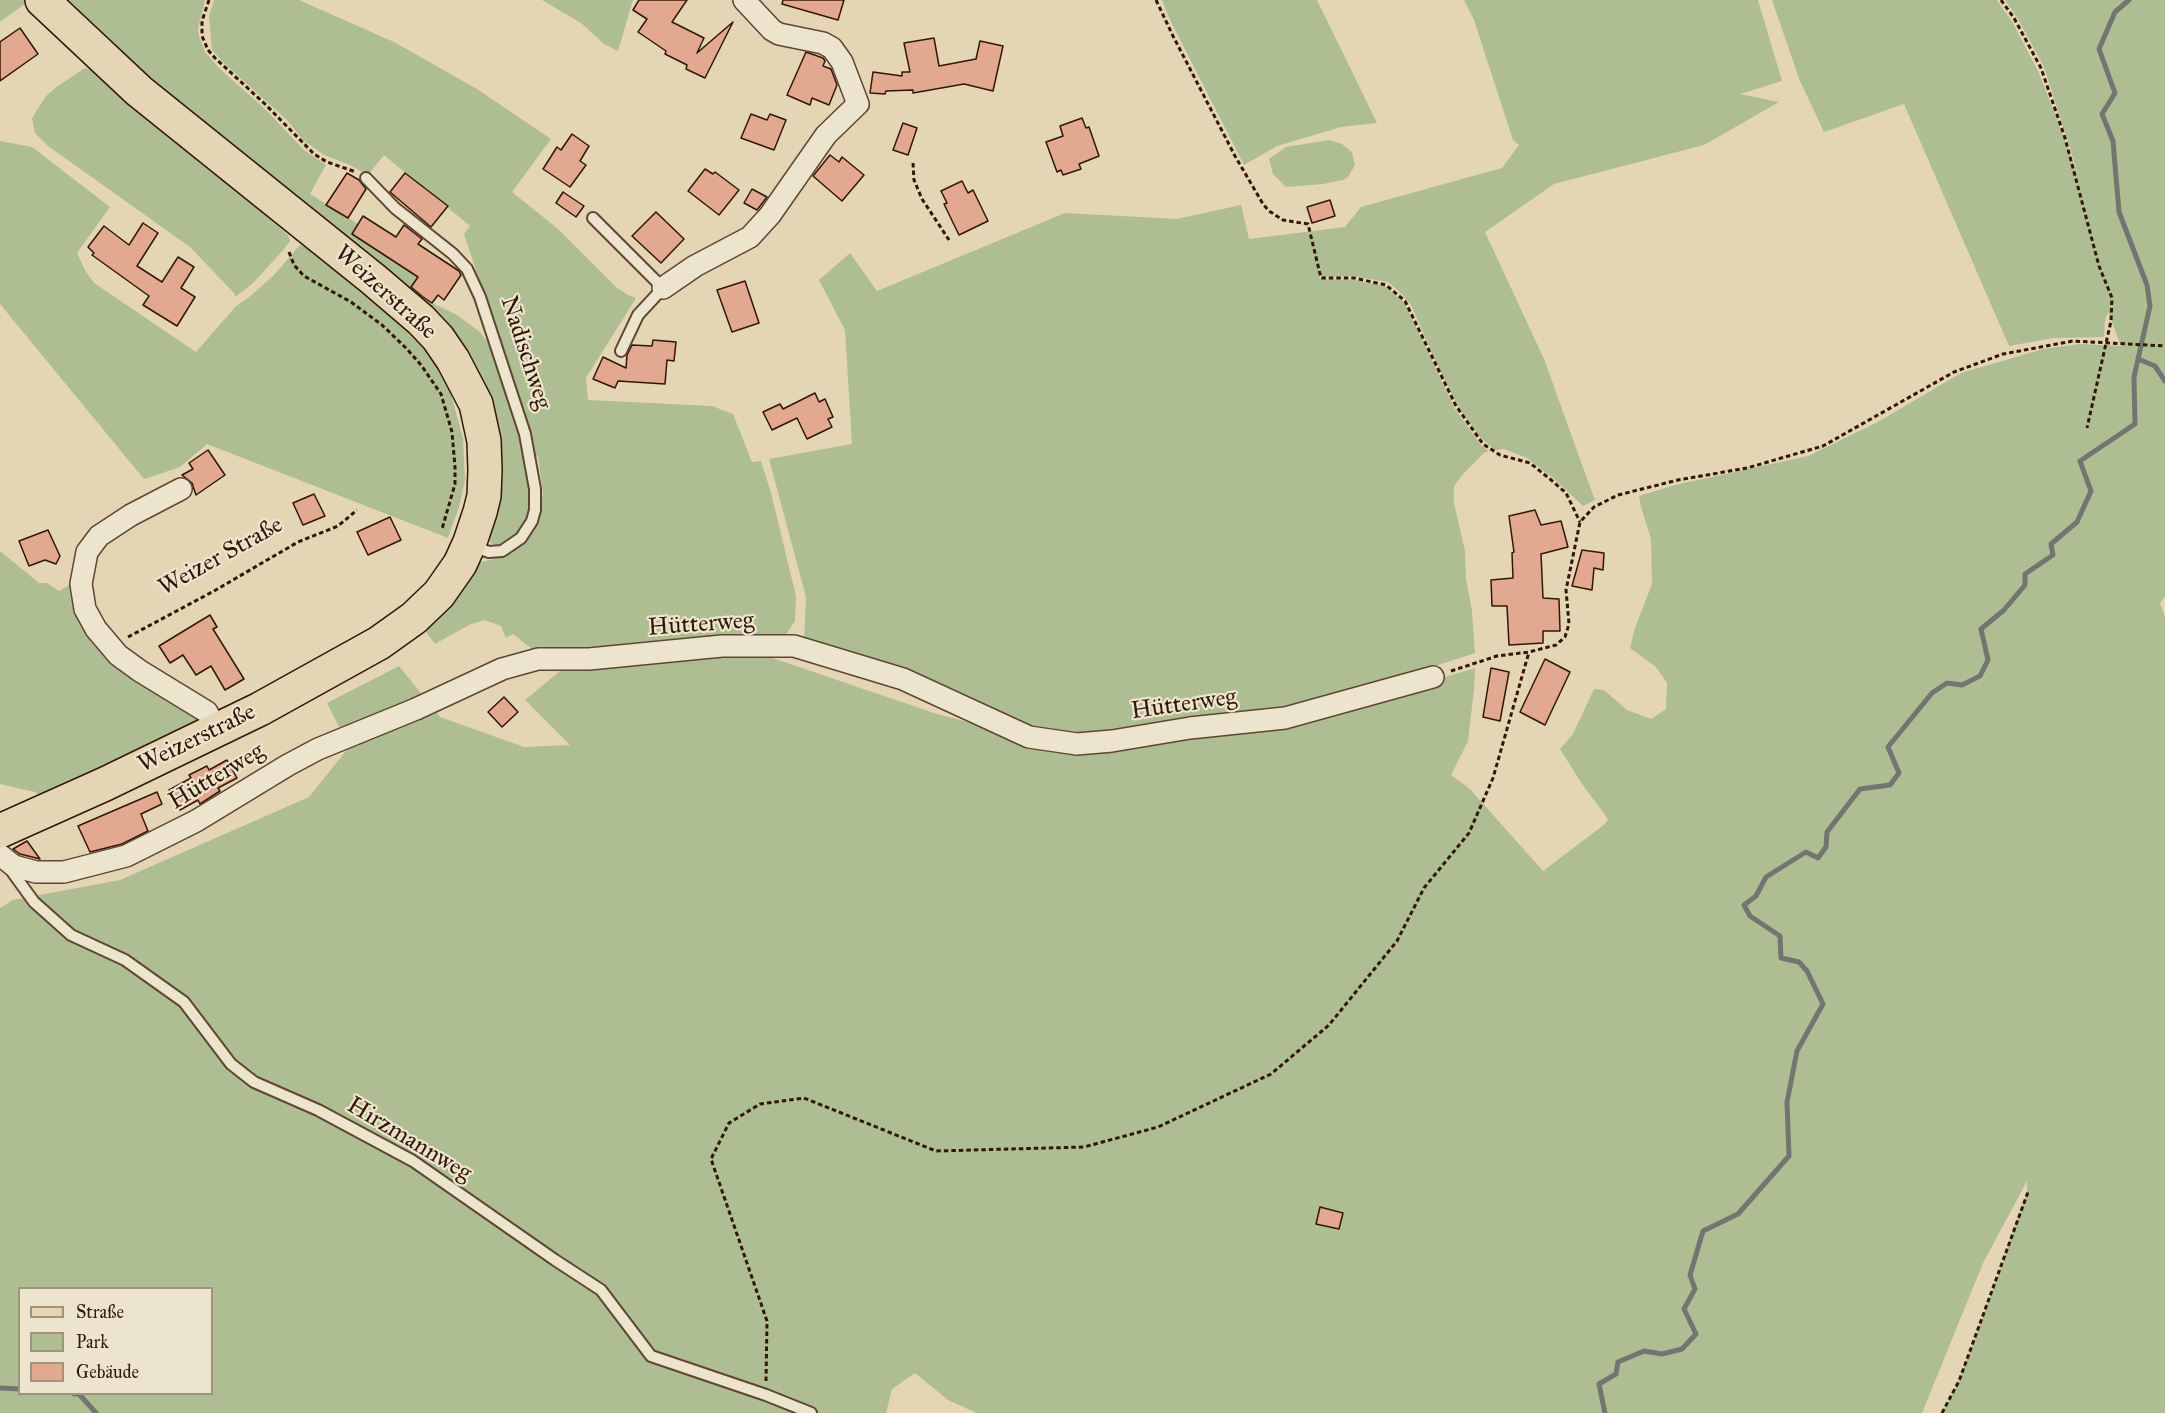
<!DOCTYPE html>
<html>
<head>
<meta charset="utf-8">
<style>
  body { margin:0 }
  #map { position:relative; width:2165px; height:1413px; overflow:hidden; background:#e4d5b4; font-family:"IM FELL Great Primer",serif }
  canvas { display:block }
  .legend { position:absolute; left:18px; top:1287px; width:195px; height:108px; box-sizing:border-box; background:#ede4ce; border:2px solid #a2927e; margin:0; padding:8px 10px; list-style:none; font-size:18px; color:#321706 }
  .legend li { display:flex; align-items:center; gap:12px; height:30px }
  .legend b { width:30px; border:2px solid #a2927e }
</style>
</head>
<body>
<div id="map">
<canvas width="2165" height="1413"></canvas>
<ul class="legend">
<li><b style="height:8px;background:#e4d5b4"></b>Straße</li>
<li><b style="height:16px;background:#aebe92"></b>Park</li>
<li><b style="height:16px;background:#e2a890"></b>Gebäude</li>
</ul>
</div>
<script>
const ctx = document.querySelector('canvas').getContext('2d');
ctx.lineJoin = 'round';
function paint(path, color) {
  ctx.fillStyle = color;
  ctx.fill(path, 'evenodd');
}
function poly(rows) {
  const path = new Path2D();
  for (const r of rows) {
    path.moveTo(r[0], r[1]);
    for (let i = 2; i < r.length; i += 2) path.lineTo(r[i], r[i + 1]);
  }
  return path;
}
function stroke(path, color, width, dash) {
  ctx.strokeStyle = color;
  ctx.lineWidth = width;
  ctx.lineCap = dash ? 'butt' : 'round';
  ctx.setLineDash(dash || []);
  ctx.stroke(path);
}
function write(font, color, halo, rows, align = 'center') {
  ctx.font = font + ' "IM FELL Great Primer",serif';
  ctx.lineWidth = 4.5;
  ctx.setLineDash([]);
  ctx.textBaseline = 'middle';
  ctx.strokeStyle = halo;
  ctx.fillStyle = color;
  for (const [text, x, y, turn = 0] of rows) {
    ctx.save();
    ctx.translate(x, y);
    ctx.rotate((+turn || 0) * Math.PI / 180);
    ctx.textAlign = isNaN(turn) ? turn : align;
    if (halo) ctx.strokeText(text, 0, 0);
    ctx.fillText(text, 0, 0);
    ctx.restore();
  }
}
paint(poly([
  [0,0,30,0,0,22],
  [57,0,205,0,198,29,199,36,205,52,220,69,264,108,304,150,326,165,310,194,358,224,352,234,418,277,411,289,432,303,457,315,480,332,491,347,521,435,530,478,530,509,524,527,516,535,504,543,497,545,492,544,487,538,484,398,200,130],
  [214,0,299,0,394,42,477,89,551,139,512,192,557,228,617,288,628,295,636,298,586,378,588,400,712,406,733,414,752,462,761,461,771,493,796,596,795,621,785,636,755,652,934,713,1038,741,1080,748,1397,691,1475,668,1474,690,1468,741,1451,775,1470,789,1543,871,1605,824,1608,819,1582,784,1560,749,1573,734,1594,689,1604,690,1627,710,1651,719,1666,709,1667,683,1656,667,1630,648,1635,628,1652,584,1651,539,1641,507,1639,496,1675,485,1808,456,1876,423,1961,373,2043,349,2080,344,2121,346,2108,312,2105,321,2104,337,2053,338,2009,346,1904,104,1824,132,1800,81,1772,0,1997,0,2013,23,2039,73,2079,177,2044,67,2018,19,2005,0,2165,0,2165,375,2163,379,2165,384,2165,596,2160,603,2165,617,2165,1413,1942,1413,1959,1381,1997,1278,2027,1192,2027,1181,1983,1263,1922,1413,977,1413,948,1400,915,1373,892,1389,886,1413,0,1413,0,908,13,900,120,880,309,797,349,747,327,703,399,666,440,717,524,747,570,745,525,700,560,671,513,634,506,638,501,626,485,620,471,624,435,644,422,627,477,563,506,556,525,542,533,531,539,517,543,494,538,456,535,458,520,402,464,234,470,226,384,155,368,175,350,165,324,155,303,140,287,120,226,65,212,50,209,16],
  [20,1288,212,1288,212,1394,20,1394],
  [542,0,633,0,618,51,604,44,581,23],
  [1162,0,1317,0,1377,123,1341,127,1277,146,1244,165,1170,20],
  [1464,0,1758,0,1782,81,1740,94,1779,102,1704,145,1554,184,1485,232,1544,359,1589,484,1595,500,1583,506,1553,478,1527,458,1504,449,1495,450,1480,437,1460,410,1436,362,1411,305,1402,294,1388,282,1352,276,1322,277,1320,271,1318,271,1320,279,1355,280,1384,286,1404,302,1455,409,1481,445,1489,452,1485,452,1463,474,1454,486,1454,503,1465,551,1466,579,1472,611,1475,653,1306,708,1066,738,1029,733,804,644,806,597,769,459,852,444,845,330,819,280,850,253,877,291,1065,213,1177,219,1241,205,1249,239,1345,227,1361,207,1502,168,1519,145,1513,140,1474,20],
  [85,68,92,71,201,164,233,187,288,235,290,241,284,249,252,284,235,297,234,293,190,247,48,146,35,133,32,118,46,96,58,86],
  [1329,140,1342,144,1352,152,1355,165,1348,177,1343,180,1323,184,1286,187,1273,174,1269,159,1286,147],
  [0,141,32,147,110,207,77,253,86,272,94,283,196,352,236,306,248,298,273,276,300,245,306,247,408,331,433,357,447,380,463,438,465,480,459,507,448,538,207,444,180,467,144,479,0,304],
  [0,551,39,583,47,583,59,591,76,581,79,611,198,714,201,723,44,798,35,792,0,784]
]), '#aebe92');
stroke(poly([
  [2138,359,2155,366,2165,381],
  [0,1388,20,1389],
  [74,1394,79,1394,96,1413],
  [1605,1413,1599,1384,1616,1374,1618,1362,1644,1351,1662,1354,1682,1349,1696,1334,1684,1309,1695,1289,1690,1275,1703,1231,1738,1214,1789,1156,1787,1102,1797,1051,1823,1004,1807,971,1799,962,1781,958,1780,936,1750,916,1744,905,1756,896,1766,877,1806,852,1818,858,1826,847,1827,832,1860,789,1890,785,1899,773,1888,747,1932,693,1947,683,1962,685,1980,676,1988,660,1981,629,2004,610,2025,585,2025,574,2053,555,2051,544,2077,522,2091,491,2080,461,2135,424,2134,377,2150,306,2147,285,2119,212,2113,141,2102,114,2115,93,2099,49,2115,12,2129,0]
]), '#717671', 5);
const building = poly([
  [639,0,687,0,672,22,704,38,697,53,733,22,705,78,686,69,687,65,665,54,666,51,638,32,647,19,633,10,639,0],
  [783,0,844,0,838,20,782,4,783,0],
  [20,28,38,54,0,81,0,42,20,28],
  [934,38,939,66,976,59,980,41,1003,46,993,91,964,84,913,93,913,90,886,91,885,94,870,93,873,72,902,76,902,72,910,72,904,43,934,38],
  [806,52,823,58,825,61,823,66,831,69,837,85,829,105,812,98,810,105,787,95,806,52],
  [751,114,767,120,770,114,786,120,774,150,741,138,751,114],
  [1082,118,1086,128,1089,127,1099,156,1079,164,1081,169,1063,175,1061,170,1057,172,1046,142,1063,136,1060,126,1082,118],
  [903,123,917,128,908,155,893,150,903,123],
  [572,134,589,146,580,161,586,165,570,187,543,169,557,147,561,150,572,134],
  [830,155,839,162,842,157,864,175,842,201,813,176,830,155],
  [705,169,713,174,715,172,739,190,719,215,688,191,705,169],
  [347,173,359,180,366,189,348,218,326,205,347,173],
  [405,173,448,206,431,227,390,192,405,173],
  [962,181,968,193,973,190,988,221,959,235,944,204,947,203,941,191,962,181],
  [752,189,767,197,757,210,744,203,752,189],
  [563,192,584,206,576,217,556,203,563,192],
  [1330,200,1335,216,1312,223,1307,207,1330,200],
  [656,212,684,239,661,263,632,236,656,212],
  [363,216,396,237,404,225,422,239,418,244,459,271,461,275,444,300,438,295,432,303,423,297,411,287,418,277,352,234,363,216],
  [143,223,158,233,137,266,162,282,178,257,194,267,181,288,195,297,177,326,143,305,149,296,92,255,94,253,88,247,104,226,129,245,143,223],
  [745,281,759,323,732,332,717,290,745,281],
  [653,340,676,342,674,361,667,360,665,384,618,381,615,388,593,379,603,357,626,368,627,355,632,345,652,346,653,340],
  [815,393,819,402,825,399,833,417,828,419,832,427,807,439,797,418,772,430,763,412,780,404,783,409,815,393],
  [208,450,225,475,196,495,192,483,182,475,193,469,189,463,208,450],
  [314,494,325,516,303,525,293,503,314,494],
  [1535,510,1541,525,1561,521,1568,547,1541,554,1543,598,1559,599,1560,631,1543,631,1543,643,1509,645,1507,606,1492,606,1491,580,1513,578,1512,553,1514,552,1509,516,1535,510],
  [390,517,401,540,368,555,357,532,390,517],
  [48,530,60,556,56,564,45,560,29,566,19,541,48,530],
  [1582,550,1604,553,1603,570,1594,568,1592,590,1572,586,1582,550],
  [210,615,217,627,213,629,244,679,225,690,211,666,196,675,183,655,170,663,159,646,210,615],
  [1545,659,1570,672,1545,725,1520,712,1545,659],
  [1491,668,1509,672,1500,721,1483,717,1491,668],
  [504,697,518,712,502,727,488,712,504,697],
  [227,760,237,778,218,788,220,791,200,804,198,800,180,810,169,790,191,778,189,775,207,766,209,770,227,760],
  [157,792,162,804,141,814,148,831,122,844,90,852,78,826,157,792],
  [27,841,40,859,20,854,13,849,27,841],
  [1320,1207,1343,1213,1339,1229,1316,1224,1320,1207]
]);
paint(building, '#e2a890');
stroke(building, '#321706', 1.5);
const service = poly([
  [366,178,395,208,453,254,467,269,480,297,525,434,535,489,535,510,532,521,521,538,502,551,489,552,477,548,473,545],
  [593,218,663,288,638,315,621,351],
  [14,866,13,873,34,902,71,935,125,960,184,1002,231,1064,254,1082,318,1110,413,1161,555,1260,601,1290,651,1356,766,1395,811,1413]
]);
const minor = poly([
  [663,288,695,266,750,237,770,215,826,135,858,104,842,62,832,48,823,43,779,34,772,30,744,0],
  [181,489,131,515,99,536,87,552,81,584,85,609,96,629,118,655,140,671,207,712,217,730],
  [0,855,14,866,36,872,64,872,126,856,196,821,288,765,318,749,416,709,502,669,538,659,589,659,722,646,794,646,903,679,1029,737,1077,744,1112,741,1190,728,1285,718,1433,677]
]);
const primary = poly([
  [0,831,105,784,260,709,379,643,414,618,439,594,460,564,470,542,480,512,484,496,485,470,484,441,476,404,453,360,438,338,421,320,373,279,139,91,42,0]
]);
stroke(service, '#5e4632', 14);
stroke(minor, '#5e4632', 24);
stroke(primary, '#321706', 36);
stroke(poly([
  [209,0,202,21,202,36,208,50,215,58,266,105,314,154,327,162,356,172],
  [1156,0,1173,36,1235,156,1263,204,1269,211,1283,220,1308,224,1321,278,1354,278,1386,285,1405,301,1456,406,1483,444,1500,455,1530,463,1550,479,1566,493,1580,522],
  [2001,0,2014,18,2041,68,2065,138,2099,266,2112,298,2111,321,2087,428],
  [913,163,914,180,922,199,949,240],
  [289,252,294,265,304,276,351,302,382,325,406,348,421,365,441,394,452,432,455,467,455,484,442,529],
  [128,637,214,591,298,542,338,526,357,510],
  [1451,671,1497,656,1529,652,1556,645,1565,637,1569,624,1566,590,1580,522,1594,507,1618,495,1678,480,1747,468,1823,446,1954,372,2003,354,2073,341,2165,346],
  [766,1381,767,1321,711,1159,729,1123,760,1104,804,1098,936,1151,1084,1147,1158,1127,1271,1074,1329,1025,1397,941,1424,888,1469,833,1493,778,1529,652],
  [1942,1413,1959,1381,2028,1192]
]), '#321706', 3, [4.5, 3]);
stroke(service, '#ede4ce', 10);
stroke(minor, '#ede4ce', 21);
stroke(primary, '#e4d5b4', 33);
write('24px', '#321706', '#ede4ce', [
  ["Weizerstraße",385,293,42],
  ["Nadischweg",525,353,72],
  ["Weizer Straße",221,557,-29],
  ["Hütterweg",701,625,-4],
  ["Hütterweg",1184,705,-8],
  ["Weizerstraße",197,739,-26],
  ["Hütterweg",217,777,-31],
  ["Hirzmannweg",409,1140,31]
]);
</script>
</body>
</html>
